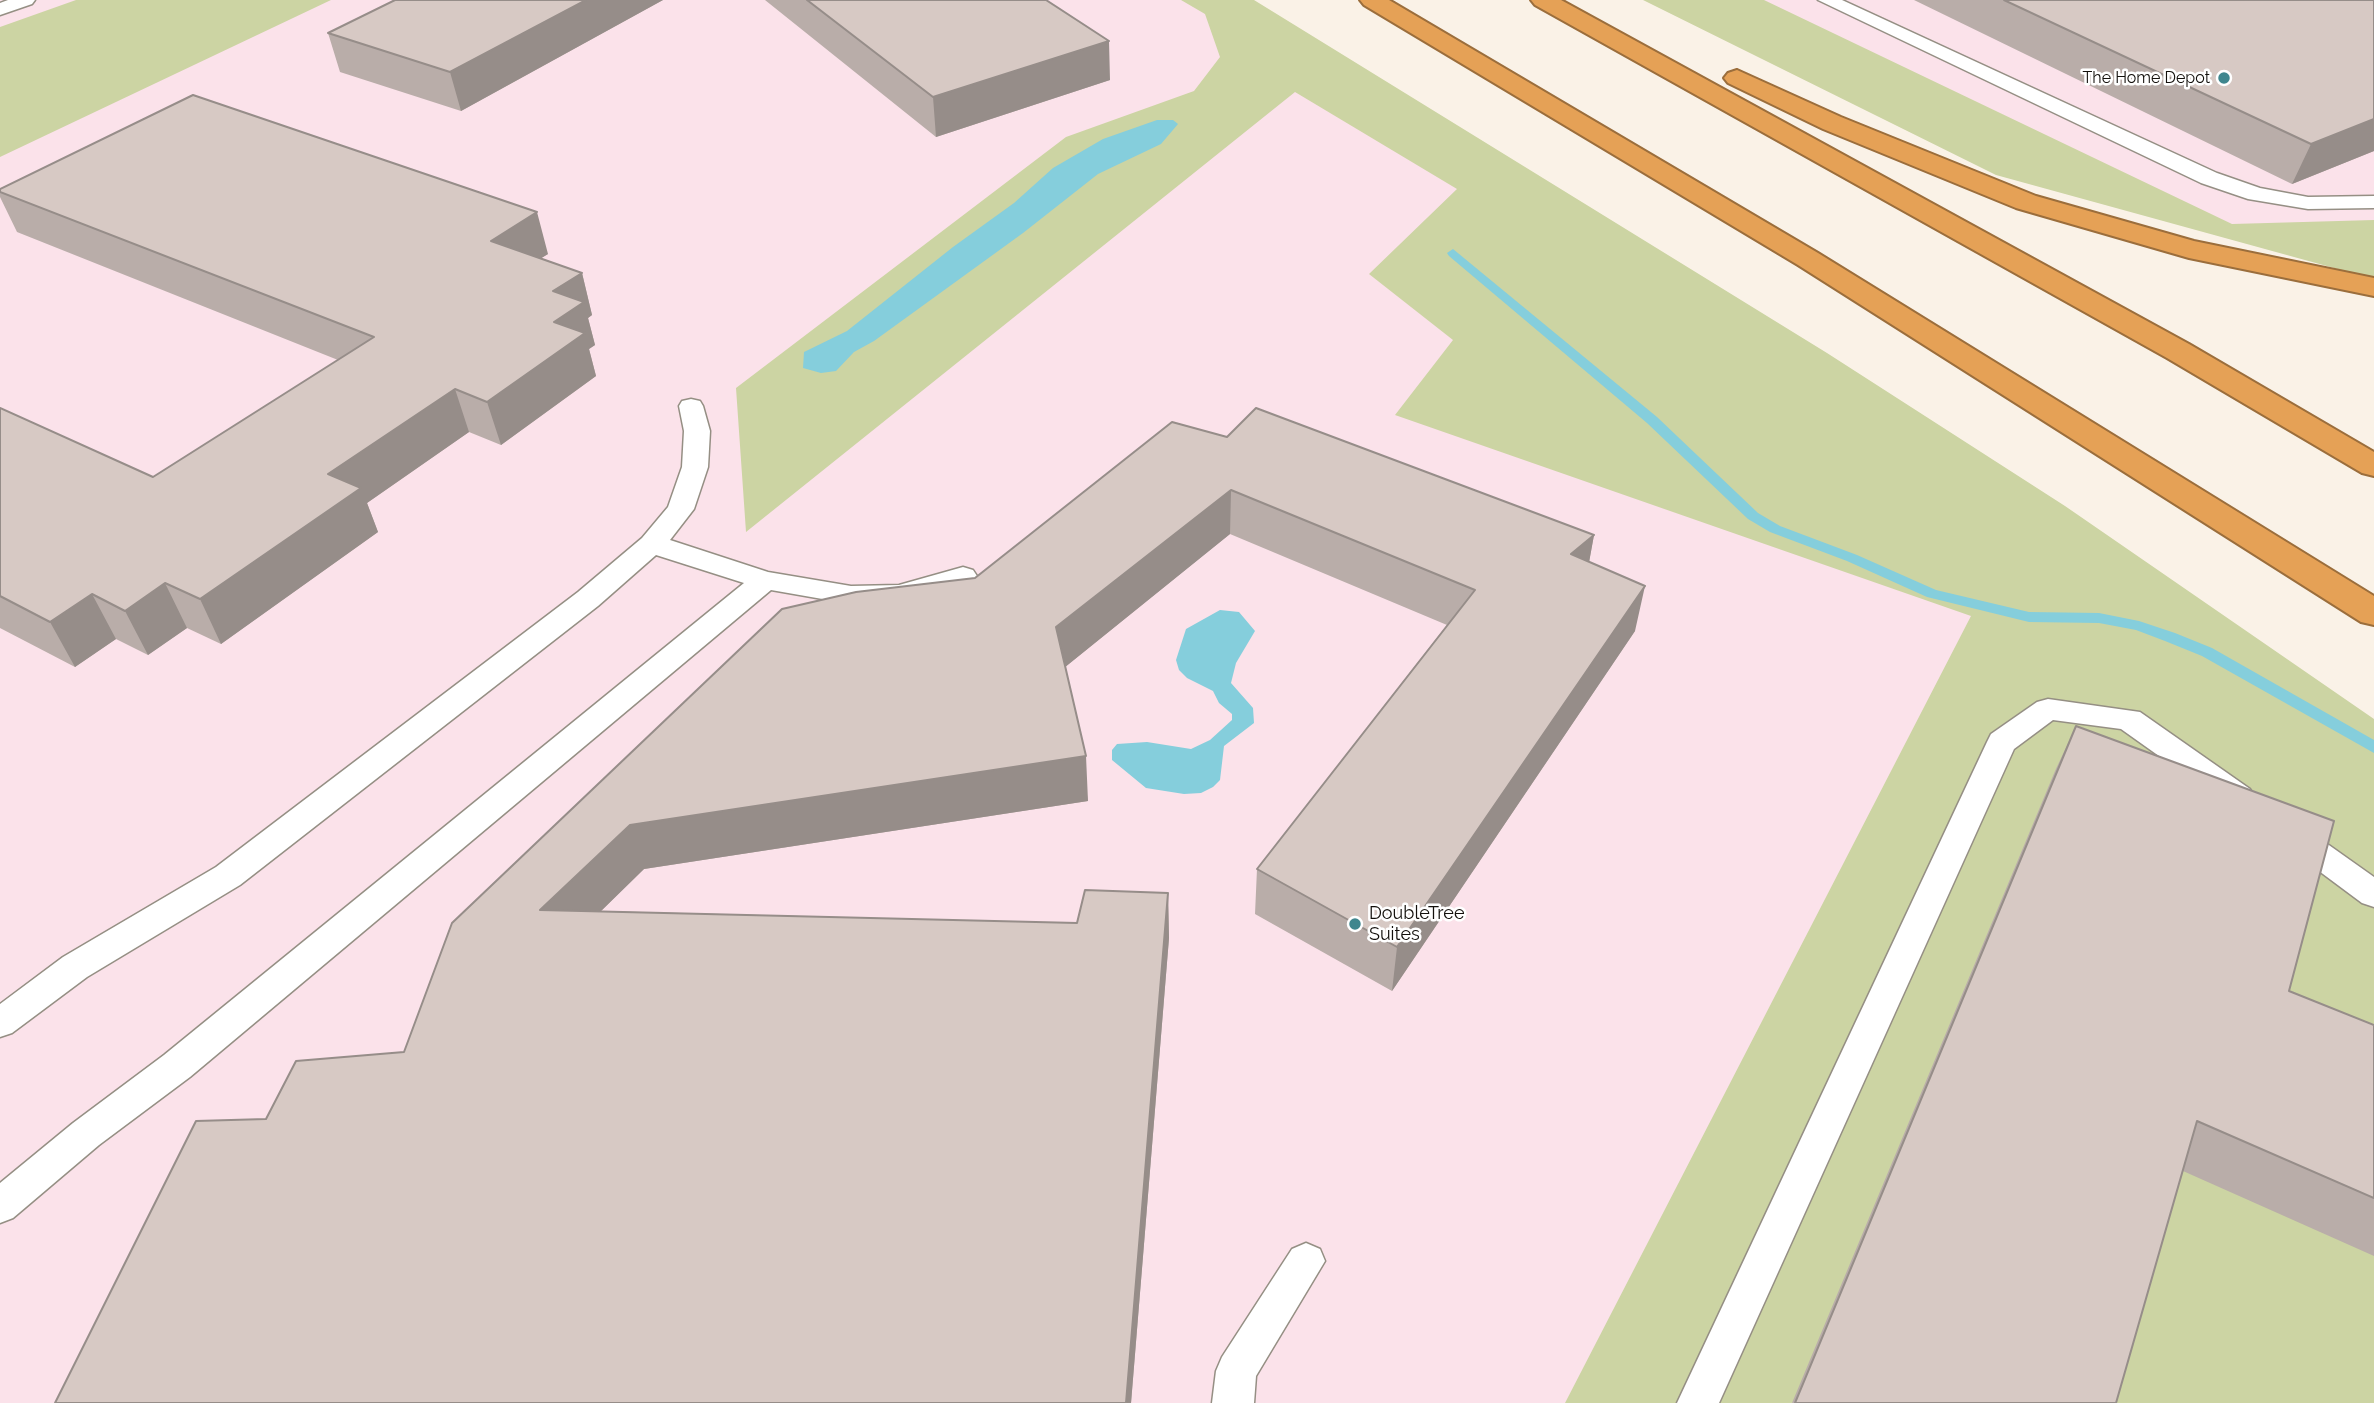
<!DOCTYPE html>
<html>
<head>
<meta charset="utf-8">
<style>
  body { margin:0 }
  canvas { display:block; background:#faf2e7 }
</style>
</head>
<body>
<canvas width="2374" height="1403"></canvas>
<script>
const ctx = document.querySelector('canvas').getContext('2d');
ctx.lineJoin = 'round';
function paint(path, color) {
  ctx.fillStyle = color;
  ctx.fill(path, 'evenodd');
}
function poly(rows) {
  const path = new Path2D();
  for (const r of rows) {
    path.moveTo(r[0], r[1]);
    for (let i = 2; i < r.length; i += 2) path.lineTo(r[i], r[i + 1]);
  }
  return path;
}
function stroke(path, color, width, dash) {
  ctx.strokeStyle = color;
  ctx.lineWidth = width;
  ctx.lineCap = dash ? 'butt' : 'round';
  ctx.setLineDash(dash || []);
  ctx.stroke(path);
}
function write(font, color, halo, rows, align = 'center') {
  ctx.font = font + ' Raleway,sans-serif';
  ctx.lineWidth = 5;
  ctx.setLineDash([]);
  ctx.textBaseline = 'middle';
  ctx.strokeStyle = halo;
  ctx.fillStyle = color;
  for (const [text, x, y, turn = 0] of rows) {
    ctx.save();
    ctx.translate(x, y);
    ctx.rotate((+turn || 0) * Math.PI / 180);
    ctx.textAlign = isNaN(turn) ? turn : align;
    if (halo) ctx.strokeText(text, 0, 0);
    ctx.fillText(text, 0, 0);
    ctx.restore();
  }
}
paint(poly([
  [0,0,1207,0,2231,672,2374,1403,0,1403],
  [1668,0,2374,0,2374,260,2309,252,2077,184]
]), '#fbe2ea');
paint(poly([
  [76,0,331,0,0,157,0,27],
  [1181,0,1254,0,1827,353,2065,506,2374,719,2374,1403,1565,1403,1971,616,1395,415,1453,340,1369,274,1457,189,1295,92,746,532,736,388,1066,137,1194,91,1220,57,1205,14],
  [1643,0,1764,0,2232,224,2374,220,2374,279,1996,175]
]), '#ccd4a3');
paint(poly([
  [1157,120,1173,120,1178,124,1161,144,1098,174,1023,233,874,341,854,352,836,371,821,373,803,368,804,352,847,331,953,247,1014,203,1053,168,1103,139],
  [1220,610,1239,612,1255,631,1236,663,1231,683,1253,708,1254,723,1224,746,1220,780,1213,787,1201,793,1184,794,1146,788,1112,760,1112,750,1117,744,1147,742,1191,749,1210,740,1232,720,1232,714,1219,703,1213,691,1187,678,1179,670,1176,660,1186,629]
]), '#85cedc');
paint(poly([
  [1453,249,1657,417,1758,513,1780,526,1857,555,1936,590,2029,612,2099,613,2139,621,2175,633,2212,648,2374,740,2374,753,2202,656,2165,641,2136,630,2099,623,2029,622,1927,597,1847,561,1770,532,1748,519,1647,423,1449,256,1447,253,1453,249]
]), '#85cedc');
const lane = poly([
  [8,0,35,0,32,4,0,15,0,3,8,0],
  [1818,0,1842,0,2217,173,2260,188,2308,197,2374,196,2374,208,2308,209,2248,199,2201,183,1818,0],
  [691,399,700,401,703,406,710,431,708,467,694,509,670,540,768,572,851,586,899,585,963,567,973,570,977,576,973,582,899,603,851,604,771,590,190,1077,99,1145,13,1218,0,1223,0,1183,73,1123,164,1055,744,583,656,555,598,606,240,885,87,977,12,1033,0,1037,0,1004,63,957,216,867,578,592,642,538,668,507,682,467,684,431,679,406,682,401,691,399],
  [2048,699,2140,712,2250,789,2255,797,2250,805,2239,808,2228,805,2121,729,2053,720,2014,749,1719,1403,1677,1403,1987,742,1991,734,2037,702,2048,699],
  [2291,822,2302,826,2374,877,2374,907,2362,903,2280,842,2275,834,2280,826,2291,822],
  [1306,1243,1320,1249,1325,1261,1256,1376,1254,1403,1212,1403,1216,1371,1222,1357,1292,1249,1306,1243]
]);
const highway = poly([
  [1360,0,1389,0,1818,253,2374,596,2374,625,2361,622,1798,265,1364,5,1360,0],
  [1531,0,1561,0,2189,344,2374,452,2374,476,2362,473,2167,358,1535,5,1531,0],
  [1737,70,1841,117,2036,196,2194,241,2374,278,2374,296,2189,258,2016,208,1823,129,1728,83,1724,78,1728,73,1737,70]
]);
stroke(lane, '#958f84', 3);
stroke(highway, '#9b6e3c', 4);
paint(lane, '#fff');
paint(highway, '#e5a156');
paint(poly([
  [395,0,663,0,461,111,340,72,328,33],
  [765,0,1046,0,1110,80,936,137],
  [1914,0,2374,0,2374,151,2292,184],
  [0,189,548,254,541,258,582,273,592,315,588,318,595,345,589,349,596,376,501,445,469,432,367,503,378,532,221,644,187,628,148,655,116,639,75,667,0,628,0,408,153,477,338,360,17,232,0,197],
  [1172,422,1594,535,1589,562,1635,631,1392,991,1255,914,1257,869,1447,625,1230,534,1065,667,1088,801,644,869,601,911,1077,923,1168,893,1169,938,1131,1403,55,1403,266,1119,404,1052,975,578],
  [2076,726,2289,991,2374,1025,2374,1256,2183,1171,2116,1403,1792,1403,2055,771]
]), '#b9ada9');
paint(poly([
  [586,0,663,0,461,111,450,72],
  [1109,41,1110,80,936,137,933,97],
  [2374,119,2374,151,2292,184,2311,144],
  [537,212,548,254,503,282,491,241],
  [582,273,592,315,588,318,595,345,589,349,596,376,501,445,487,402,554,322,553,291],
  [455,389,469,432,367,503,378,532,221,644,200,599,328,474],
  [1231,490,1230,534,1059,672,1056,627],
  [1594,535,1586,579,1571,554],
  [165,583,187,628,148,655,125,611],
  [1645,586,1635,631,1392,991,1397,947],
  [92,594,116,639,75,667,50,622],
  [1086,756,1088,801,644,869,556,955,540,910,630,825],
  [1168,893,1169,938,1131,1403,1126,1403]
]), '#968d89');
const building = poly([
  [395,0,586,0,450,72,328,33,395,0],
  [807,0,1046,0,1109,41,933,97,807,0],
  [2004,0,2374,0,2374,119,2311,144,2004,0],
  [193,95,537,212,491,241,582,273,553,291,584,302,554,322,585,333,487,402,455,389,328,474,361,488,200,599,165,583,125,611,92,594,50,622,0,596,0,408,153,477,374,337,0,192,0,189,193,95],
  [1256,408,1594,535,1571,554,1645,586,1397,947,1257,869,1475,590,1231,490,1056,627,1086,756,630,825,540,910,1077,923,1085,890,1168,893,1126,1403,55,1403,196,1121,266,1119,296,1061,404,1052,452,923,782,609,856,592,975,578,1172,422,1227,437,1256,408],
  [2076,726,2334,821,2289,991,2374,1025,2374,1198,2197,1121,2116,1403,1795,1403,2076,726]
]);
paint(building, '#d7c9c4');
stroke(building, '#968d89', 2);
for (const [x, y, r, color] of [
  [2224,78,7,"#3f868e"],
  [1355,924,7,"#3f868e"]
]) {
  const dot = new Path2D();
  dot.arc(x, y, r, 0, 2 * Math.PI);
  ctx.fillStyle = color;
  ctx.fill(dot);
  stroke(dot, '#fff', 2.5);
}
write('16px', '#120f0b', '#fff', [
  ["The Home Depot",2210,78]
], 'right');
write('18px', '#120f0b', '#fff', [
  ["DoubleTree",1369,914],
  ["Suites",1369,935]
], 'left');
</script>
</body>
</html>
